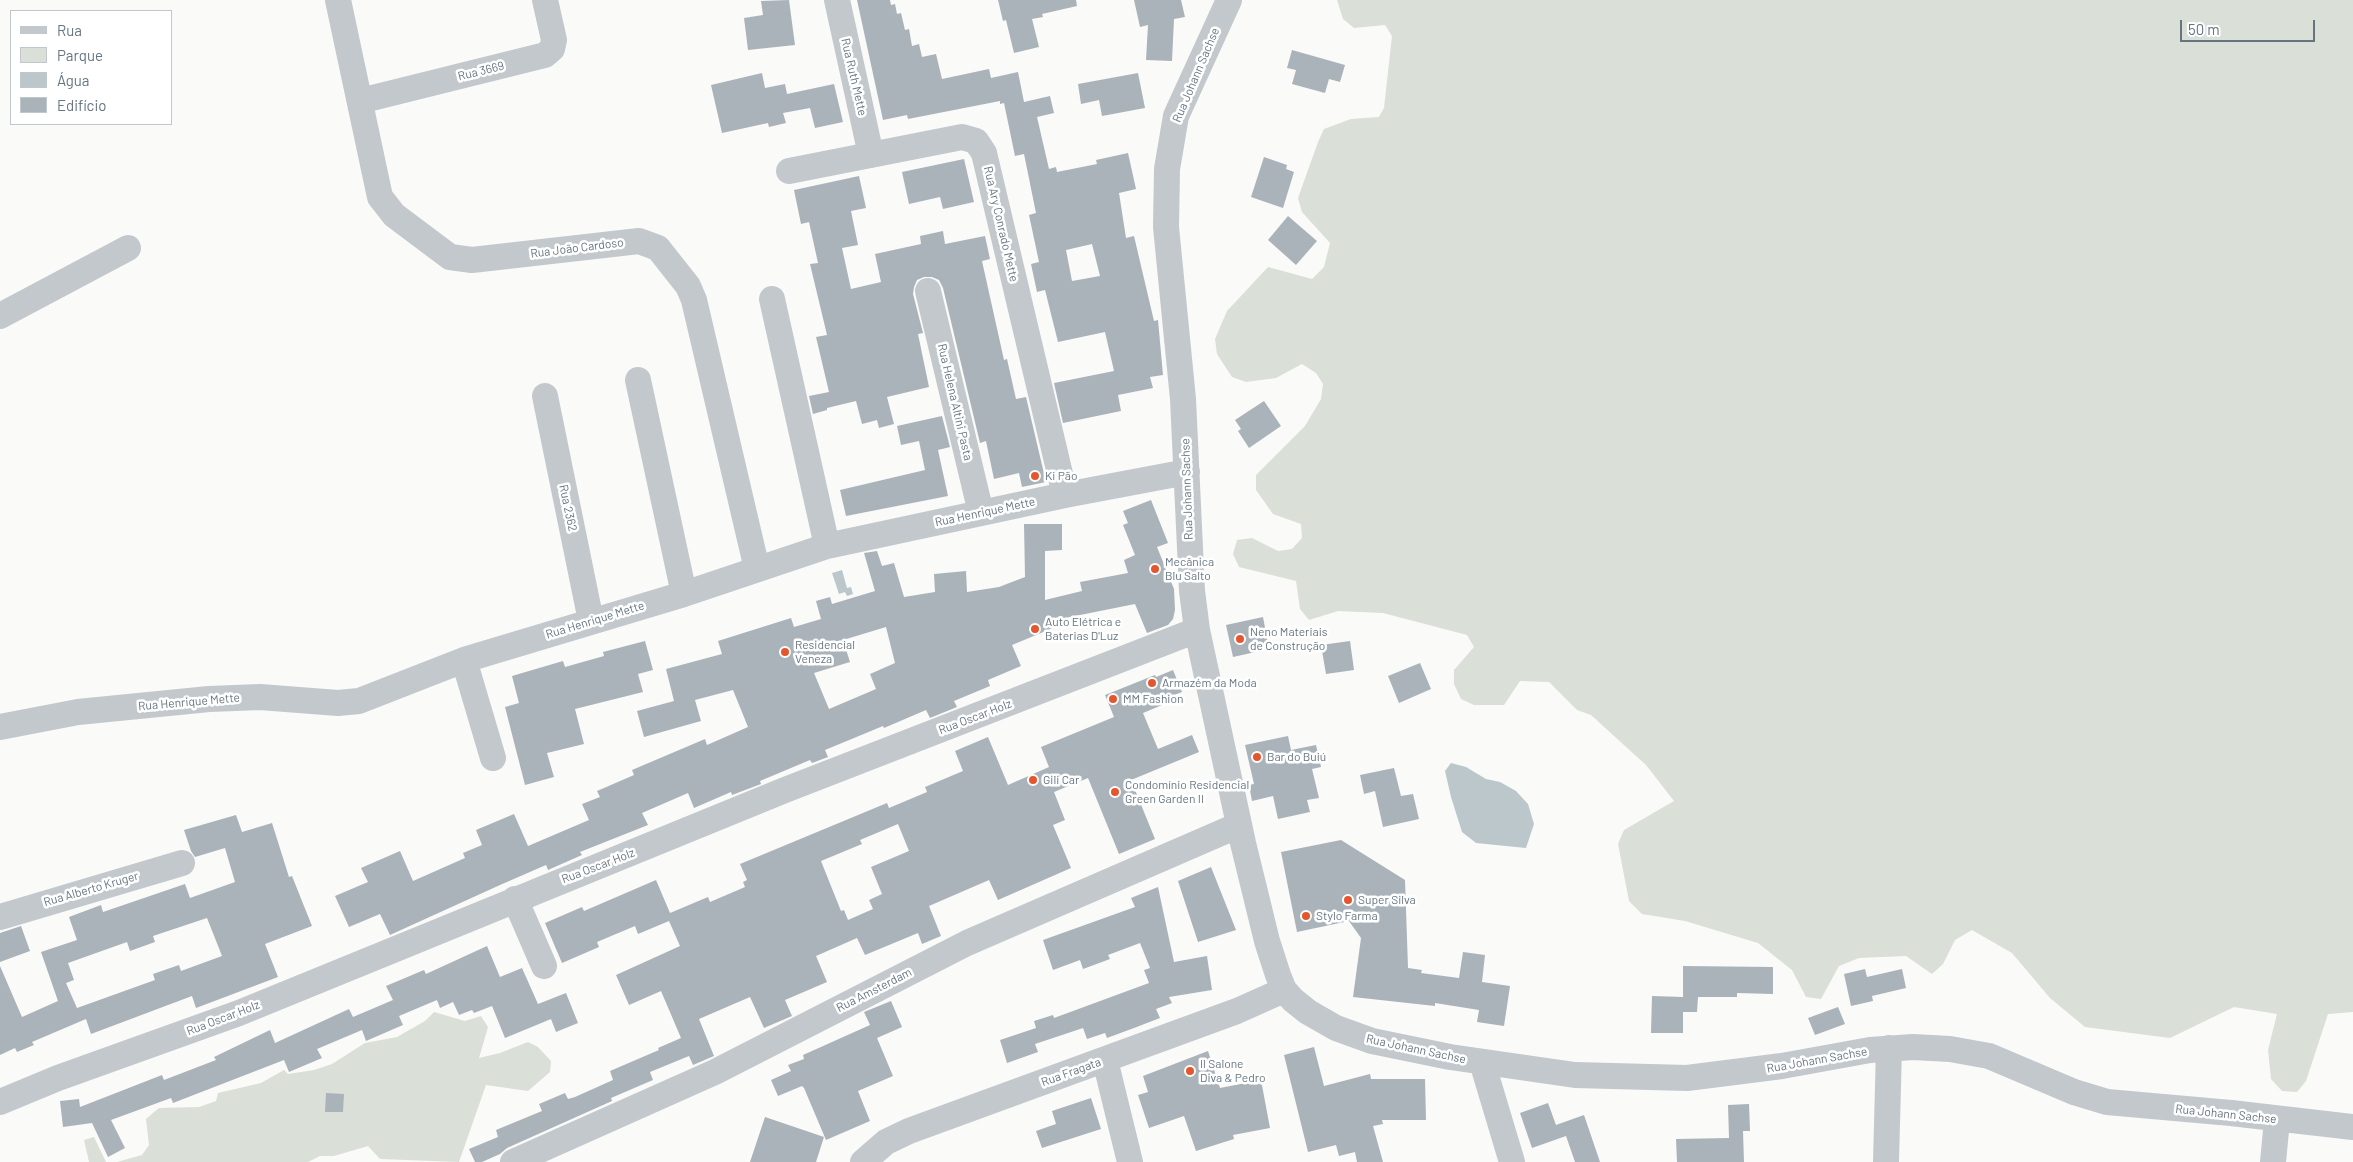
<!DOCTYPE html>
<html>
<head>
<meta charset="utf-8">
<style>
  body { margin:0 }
  #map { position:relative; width:2353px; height:1162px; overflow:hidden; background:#fafaf8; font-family:Barlow,sans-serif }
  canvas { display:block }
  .legend { position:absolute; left:10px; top:10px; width:162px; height:115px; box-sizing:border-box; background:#fff; border:1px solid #c1c8cd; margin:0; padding:6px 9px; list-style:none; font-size:15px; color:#657683 }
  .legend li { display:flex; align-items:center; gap:10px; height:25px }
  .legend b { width:25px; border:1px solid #c1c8cd }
  .scale { position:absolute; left:2180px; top:20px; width:135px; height:22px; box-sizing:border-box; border:2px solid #657683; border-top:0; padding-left:6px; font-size:15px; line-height:18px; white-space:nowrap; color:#657683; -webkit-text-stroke:4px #fff; paint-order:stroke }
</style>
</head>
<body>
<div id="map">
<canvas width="2353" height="1162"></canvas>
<ul class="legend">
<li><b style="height:6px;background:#c3c8cc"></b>Rua</li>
<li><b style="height:14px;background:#dadfd7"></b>Parque</li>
<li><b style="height:14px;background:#bbc7cb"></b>Água</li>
<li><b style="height:14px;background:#aab3b9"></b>Edifício</li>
</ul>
<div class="scale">50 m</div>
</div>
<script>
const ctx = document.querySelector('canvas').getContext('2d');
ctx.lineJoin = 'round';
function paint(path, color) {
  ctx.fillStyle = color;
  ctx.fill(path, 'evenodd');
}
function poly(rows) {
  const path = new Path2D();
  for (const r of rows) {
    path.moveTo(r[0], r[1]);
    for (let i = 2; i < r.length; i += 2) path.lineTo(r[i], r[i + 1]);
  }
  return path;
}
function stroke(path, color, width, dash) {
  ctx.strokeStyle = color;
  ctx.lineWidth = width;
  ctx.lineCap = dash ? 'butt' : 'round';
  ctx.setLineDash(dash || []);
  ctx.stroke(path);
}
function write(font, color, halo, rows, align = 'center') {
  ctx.font = font + ' Barlow,sans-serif';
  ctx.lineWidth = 5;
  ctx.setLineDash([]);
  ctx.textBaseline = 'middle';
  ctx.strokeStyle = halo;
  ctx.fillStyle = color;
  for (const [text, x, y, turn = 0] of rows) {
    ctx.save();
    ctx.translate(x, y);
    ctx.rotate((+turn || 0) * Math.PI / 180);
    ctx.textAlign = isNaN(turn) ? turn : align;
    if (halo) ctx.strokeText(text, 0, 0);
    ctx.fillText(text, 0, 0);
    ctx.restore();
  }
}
paint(poly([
  [1337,0,2353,0,2353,1012,2328,1014,2306,1081,2297,1092,2282,1091,2271,1079,2268,1050,2277,1014,2234,1007,2170,1038,2085,1027,2050,998,2012,953,1972,930,1955,940,1943,964,1932,974,1906,956,1859,958,1839,966,1821,999,1806,997,1792,970,1758,943,1685,921,1642,914,1629,901,1618,844,1624,830,1674,801,1646,765,1591,715,1577,710,1549,682,1520,681,1504,705,1474,705,1461,699,1454,684,1454,670,1474,647,1467,635,1383,613,1338,611,1309,620,1300,609,1296,581,1239,567,1233,554,1237,540,1252,538,1278,551,1292,549,1302,538,1301,524,1273,514,1256,490,1256,475,1305,426,1321,399,1323,384,1316,373,1302,364,1276,378,1246,382,1232,377,1217,354,1215,339,1227,311,1268,267,1312,279,1324,267,1330,243,1302,212,1298,198,1318,142,1324,129,1351,119,1379,117,1384,108,1392,36,1385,25,1354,28,1343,19],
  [434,1012,465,1021,481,1016,488,1027,479,1058,500,1053,528,1042,538,1047,551,1061,550,1072,528,1091,486,1085,459,1162,380,1159,368,1146,334,1156,320,1156,308,1162,117,1162,142,1155,149,1145,146,1119,159,1108,199,1107,216,1101,218,1093,261,1083,284,1070,288,1074,314,1070,332,1064,365,1043,397,1037,425,1021],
  [94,1137,106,1162,89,1162,84,1140]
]), '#dadfd7');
paint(poly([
  [842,570,847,588,851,587,853,594,847,596,845,592,839,594,832,573],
  [1451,763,1466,767,1486,779,1500,782,1516,791,1528,804,1534,824,1526,848,1476,843,1462,832,1451,797,1445,771]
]), '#bbc7cb');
paint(poly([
  [789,0,795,45,748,50,744,18,763,15,761,1],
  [857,0,890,0,891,5,895,4,897,14,901,13,905,30,909,29,912,46,919,44,922,57,936,54,942,79,989,69,991,78,1018,72,1024,102,1050,96,1054,113,1037,117,1049,169,1056,167,1057,172,1097,164,1096,160,1128,153,1136,189,1119,193,1126,238,1134,236,1154,321,1158,320,1163,375,1150,377,1153,388,1118,395,1121,411,1063,423,1054,383,1114,371,1105,332,1058,342,1045,290,1037,292,1031,264,1039,262,1029,215,1036,213,1024,154,1015,156,1004,103,1000,104,1000,101,908,119,907,115,883,120],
  [1092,244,1100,276,1072,281,1066,250],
  [998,0,1076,0,1077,6,1042,14,1043,17,1032,19,1039,47,1014,53,1006,20,1003,21],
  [1134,0,1181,0,1185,17,1174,19,1172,61,1146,60,1148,25,1140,27],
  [1292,50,1345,65,1340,82,1329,79,1325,93,1292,84,1296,70,1287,68],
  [762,73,765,88,785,84,787,94,834,84,843,122,815,128,810,108,783,113,786,123,769,127,768,123,722,133,711,85],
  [1138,73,1145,108,1102,116,1099,100,1081,104,1078,84],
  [1264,157,1287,165,1286,169,1294,172,1283,208,1251,197],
  [964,159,974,202,943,209,940,197,909,204,902,172],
  [859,176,866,208,851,211,858,245,842,248,851,289,881,282,875,254,921,244,920,236,943,231,945,244,985,236,990,259,982,261,1004,360,1007,359,1016,399,1026,397,1046,482,1022,487,1019,473,994,479,986,441,980,443,943,288,939,280,932,277,924,277,917,280,914,287,913,294,923,333,918,334,929,387,887,397,894,424,879,428,877,420,862,424,856,401,827,408,827,410,813,414,809,396,829,392,816,337,827,335,810,264,818,263,809,222,801,224,794,190],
  [1288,216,1317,241,1296,265,1268,240],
  [1264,401,1281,426,1249,448,1238,431,1241,429,1235,420],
  [942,416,950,447,938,450,948,496,846,516,840,490,925,470,919,441,901,445,897,426],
  [1151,500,1168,543,1157,547,1174,589,1175,610,1173,619,1168,625,1147,633,1135,604,1050,621,1053,628,1012,645,1021,666,988,680,990,686,954,701,957,707,930,718,926,710,884,728,883,726,825,750,828,757,812,763,810,760,760,781,761,784,732,795,731,792,694,808,688,793,642,813,648,825,580,852,582,855,548,870,546,865,500,885,390,935,380,914,349,927,335,896,368,882,361,868,400,851,413,881,465,858,463,853,482,845,476,830,514,814,528,846,589,820,582,804,600,797,597,791,634,775,632,770,705,739,707,745,748,727,733,690,695,700,701,721,644,737,637,711,674,701,666,669,722,654,718,641,791,618,794,627,821,619,816,601,830,597,832,604,875,591,864,553,877,551,882,566,894,563,904,597,935,592,934,574,966,571,967,592,999,587,1025,577,1024,524,1062,524,1062,550,1045,551,1045,600,1082,591,1080,582,1128,573,1124,560,1135,555,1123,525,1128,523,1123,511],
  [886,627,895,663,870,674,876,689,829,709,814,673,850,662,843,640],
  [1263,617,1269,649,1233,657,1226,625],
  [645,641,653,670,638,674,643,692,575,709,584,744,547,753,554,777,525,785,505,707,519,703,512,676,563,661,565,667,604,656,603,652],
  [1350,641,1354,670,1326,674,1321,645],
  [1420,663,1431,689,1399,703,1388,676],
  [1173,670,1182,692,1166,698,1167,703,1143,713,1158,749,1192,735,1199,752,1131,780,1155,839,1119,854,1088,778,1054,792,1065,820,1053,825,1071,868,998,900,989,880,929,906,941,936,922,944,918,933,865,955,857,938,816,956,827,982,785,1000,792,1016,764,1028,750,997,699,1019,714,1056,693,1065,689,1056,650,1072,653,1080,611,1098,612,1101,507,1148,500,1154,482,1162,475,1162,469,1149,498,1137,496,1130,542,1111,539,1104,565,1093,568,1099,575,1097,613,1080,610,1071,659,1050,658,1048,681,1038,661,991,629,1005,616,975,680,946,669,921,638,934,635,926,597,942,599,947,562,963,545,923,582,907,584,911,656,880,670,913,708,897,710,902,745,887,743,882,747,880,740,864,887,803,889,808,927,792,925,787,963,771,955,751,988,737,1008,785,1049,767,1041,747,1114,717,1105,695,1155,675,1156,677],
  [898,824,909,851,871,867,882,894,869,900,873,909,848,920,844,910,841,911,821,861,862,844,860,840],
  [1288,736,1291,750,1316,745,1321,767,1312,769,1319,798,1307,800,1310,812,1278,819,1273,796,1252,801,1249,785,1254,784,1245,745],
  [1394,768,1401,796,1413,794,1419,819,1383,827,1375,791,1364,794,1360,775],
  [236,815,242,832,272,823,289,877,292,876,312,926,265,944,278,977,196,1008,192,996,91,1034,86,1019,32,1042,34,1045,17,1052,15,1048,0,1055,0,966,22,1017,58,1001,41,952,77,940,69,917,101,905,103,912,185,884,190,898,235,882,225,848,195,857,191,851,184,830],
  [207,918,222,956,181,971,179,965,153,974,155,980,77,1008,66,983,74,980,68,963,127,942,130,951,155,942,153,936],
  [1341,840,1405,880,1408,968,1422,970,1421,973,1459,978,1463,952,1485,955,1482,982,1510,986,1504,1026,1477,1022,1479,1010,1435,1003,1435,1006,1353,997,1361,938,1349,921,1297,932,1281,852],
  [1211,867,1236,930,1198,942,1178,881],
  [1158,887,1174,962,1207,956,1212,990,1169,997,1172,1003,1156,1009,1160,1018,1134,1028,1107,1038,1105,1033,1087,1039,1083,1028,1035,1044,1038,1052,1007,1063,1000,1040,1036,1028,1034,1021,1053,1015,1054,1018,1149,983,1144,970,1150,968,1140,943,1108,955,1110,959,1083,969,1080,960,1053,970,1043,940,1135,907,1131,898],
  [21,926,30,951,0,962,0,933],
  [487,946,500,977,522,968,538,1004,566,993,578,1023,556,1032,551,1019,505,1038,492,1006,474,1013,472,1010,459,1015,453,1002,440,1008,437,1000,399,1016,403,1025,366,1041,362,1030,317,1049,322,1058,289,1072,284,1060,173,1103,171,1098,111,1120,125,1148,108,1157,92,1123,63,1127,60,1101,79,1099,80,1107,162,1075,164,1080,216,1060,214,1057,270,1030,275,1043,349,1009,353,1017,393,1000,386,986,424,970,426,974],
  [1683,966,1773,967,1773,994,1737,993,1737,997,1698,997,1697,1012,1683,1012,1683,1033,1651,1033,1652,996,1683,997],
  [1865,969,1867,977,1902,969,1906,988,1872,996,1873,1001,1851,1006,1844,974],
  [891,1001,902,1027,877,1038,893,1076,858,1091,870,1121,826,1140,804,1088,802,1086,778,1096,771,1080,791,1071,788,1065,804,1059,803,1055,870,1025,864,1012],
  [1838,1007,1845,1024,1815,1035,1808,1018],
  [1314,1047,1324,1086,1370,1074,1371,1079,1425,1079,1426,1120,1382,1120,1383,1124,1373,1126,1383,1162,1357,1162,1355,1152,1339,1156,1336,1145,1308,1152,1284,1055],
  [1208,1051,1220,1088,1261,1080,1270,1128,1233,1135,1234,1139,1196,1151,1184,1116,1149,1128,1138,1095,1148,1092,1143,1076],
  [326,1093,344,1094,343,1112,325,1112],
  [1091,1098,1101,1129,1042,1148,1036,1131,1056,1124,1052,1111],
  [1548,1103,1556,1125,1584,1115,1600,1162,1575,1162,1566,1136,1532,1148,1520,1113],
  [1749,1104,1750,1131,1743,1131,1744,1162,1677,1162,1676,1139,1729,1138,1728,1105],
  [765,1117,824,1137,816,1162,750,1162]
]), '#aab3b9');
stroke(poly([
  [338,0,380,197,394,215,450,257,472,260,639,241,658,248,688,286,694,300,757,569],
  [837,0,871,155],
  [1229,0,1176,116,1167,169,1166,227,1183,399,1192,591,1197,630,1243,843,1267,941,1278,975,1284,990,1293,1000,1308,1012,1336,1028,1372,1041,1450,1057,1575,1075,1687,1078,1782,1066,1870,1050,1913,1047,1950,1049,1989,1056,2074,1092,2107,1102,2231,1113,2353,1127],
  [360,101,545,55,552,49,554,40,545,0],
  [789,171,962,137,976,141,984,153,1065,495],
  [928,291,981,513],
  [772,299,827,546],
  [0,316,128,248],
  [638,380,684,594],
  [545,396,591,621],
  [464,660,493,758],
  [0,727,78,712,209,699,260,697,338,703,359,701,464,660,684,594,827,546,1065,495,1187,472],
  [515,899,544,966],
  [0,917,182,863],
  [1105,1060,1130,1162],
  [1482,1062,1512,1162],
  [0,1102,58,1078,239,1013,785,790,1197,630],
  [513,1162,715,1072,967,943,1239,825],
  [863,1162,886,1142,909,1131,1237,1011,1284,990],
  [1886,1162,1889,1048],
  [2273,1162,2277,1120]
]), '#c3c8cc', 26);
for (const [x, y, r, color] of [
  [1035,476,5,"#e4572e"],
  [1155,569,5,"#e4572e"],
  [1035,629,5,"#e4572e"],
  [1240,639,5,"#e4572e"],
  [785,652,5,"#e4572e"],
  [1152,683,5,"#e4572e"],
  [1113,699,5,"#e4572e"],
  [1257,757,5,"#e4572e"],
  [1033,780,5,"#e4572e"],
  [1115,792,5,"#e4572e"],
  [1348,900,5,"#e4572e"],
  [1306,916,5,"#e4572e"],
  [1190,1071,5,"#e4572e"]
]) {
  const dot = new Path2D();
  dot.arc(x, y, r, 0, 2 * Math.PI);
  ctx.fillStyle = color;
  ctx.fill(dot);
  stroke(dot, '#fff', 2);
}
write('12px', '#657683', '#fff', [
  ["Rua 3669",481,71,-14],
  ["Rua Johann Sachse",1196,75,-67],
  ["Rua Ruth Mette",854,77,77],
  ["Rua Ary Conrado Mette",1001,224,77],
  ["Rua João Cardoso",577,248,-7],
  ["Rua Helena Altini Pasta",955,402,77],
  ["Rua Johann Sachse",1187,489,-92],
  ["Rua 2362",568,508,78],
  ["Rua Henrique Mette",985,512,-12],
  ["Rua Henrique Mette",595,620,-17],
  ["Rua Henrique Mette",189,702,-5],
  ["Rua Oscar Holz",975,717,-21],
  ["Rua Oscar Holz",598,866,-21],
  ["Rua Alberto Kruger",91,889,-16],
  ["Rua Amsterdam",874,990,-27],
  ["Rua Oscar Holz",223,1018,-21],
  ["Rua Johann Sachse",1416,1049,12],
  ["Rua Johann Sachse",1817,1060,-10],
  ["Rua Fragata",1071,1072,-20],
  ["Rua Johann Sachse",2226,1114,6]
]);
write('12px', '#657683', '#fff', [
  ["Ki Pão",1045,476],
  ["Mecânica",1165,562],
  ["Blu Salto",1165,576],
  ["Auto Elétrica e",1045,622],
  ["Baterias D'Luz",1045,636],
  ["Neno Materiais",1250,632],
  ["de Construção",1250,646],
  ["Residencial",795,645],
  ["Veneza",795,659],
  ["Armazém da Moda",1162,683],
  ["MM Fashion",1123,699],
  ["Bar do Buiú",1267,757],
  ["Gili Car",1043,780],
  ["Condomínio Residencial",1125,785],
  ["Green Garden II",1125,799],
  ["Super Silva",1358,900],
  ["Stylo Farma",1316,916],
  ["Il Salone",1200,1064],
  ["Diva & Pedro",1200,1078]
], 'left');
</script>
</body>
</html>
